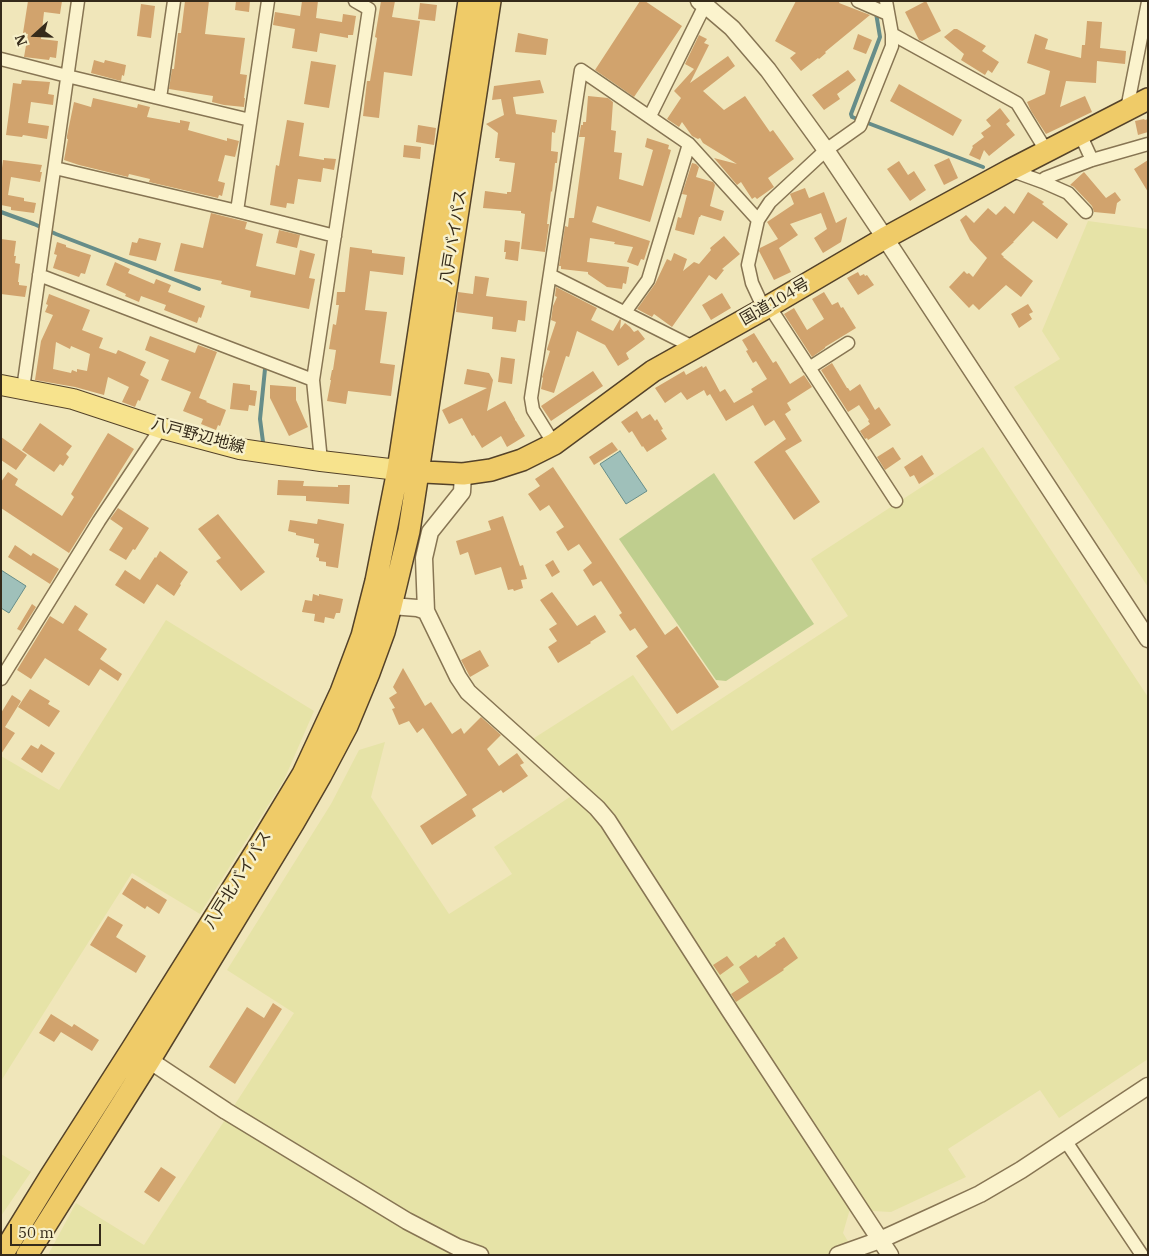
<!DOCTYPE html>
<html>
<head>
<meta charset="utf-8">
<style>
  body { margin:0 }
  #map { position:relative; width:1149px; height:1256px; overflow:hidden; background:#f0e6ba; font-family:"IBM Plex Serif",serif }
  canvas { display:block }
  .frame { position:absolute; inset:0; border:2px solid #352a1a; pointer-events:none }
  .north { position:absolute; left:10px; top:10px; width:50px; height:50px; -webkit-text-stroke:4px #f7f0ca; paint-order:stroke; rotate:250deg; font-size:14px; font-weight:700; line-height:20px; text-align:center; color:#352a1a }
  .north::after { content:''; display:block; margin:auto; width:18px; height:22px; background:#352a1a; clip-path:polygon(50% 0,100% 100%,50% 72%,0 100%) }
  .scale { position:absolute; left:10px; top:1224px; width:91px; height:22px; box-sizing:border-box; border:2px solid #352a1a; border-top:0; padding-left:6px; font-size:15px; line-height:18px; white-space:nowrap; color:#352a1a; -webkit-text-stroke:4px #f7f0ca; paint-order:stroke }
</style>
</head>
<body>
<div id="map">
<canvas width="1149" height="1256"></canvas>
<div class="frame"></div>
<div class="north">N</div>
<div class="scale">50 m</div>
</div>
<script>
const ctx = document.querySelector('canvas').getContext('2d');
ctx.lineJoin = 'round';
function paint(path, color) {
  ctx.fillStyle = color;
  ctx.fill(path, 'evenodd');
}
function poly(rows) {
  const path = new Path2D();
  for (const r of rows) {
    path.moveTo(r[0], r[1]);
    for (let i = 2; i < r.length; i += 2) path.lineTo(r[i], r[i + 1]);
  }
  return path;
}
function stroke(path, color, width, dash) {
  ctx.strokeStyle = color;
  ctx.lineWidth = width;
  ctx.lineCap = dash ? 'butt' : 'round';
  ctx.setLineDash(dash || []);
  ctx.stroke(path);
}
function write(font, color, halo, rows, align = 'center') {
  ctx.font = font + ' "IBM Plex Serif","Noto Sans JP",serif';
  ctx.lineWidth = 5;
  ctx.setLineDash([]);
  ctx.textBaseline = 'middle';
  ctx.strokeStyle = halo;
  ctx.fillStyle = color;
  for (const [text, x, y, turn = 0] of rows) {
    ctx.save();
    ctx.translate(x, y);
    ctx.rotate((+turn || 0) * Math.PI / 180);
    ctx.textAlign = isNaN(turn) ? turn : align;
    if (halo) ctx.strokeText(text, 0, 0);
    ctx.fillText(text, 0, 0);
    ctx.restore();
  }
}
paint(poly([
  [1088,221,1148,229,1148,587,1014,387,1060,359,1042,331],
  [983,447,1148,697,1148,1059,1059,1118,1040,1090,948,1149,966,1177,891,1212,872,1211,864,1201,850,1209,843,1233,856,1255,48,1255,76,1203,144,1245,294,1013,227,970,331,804,359,750,385,742,371,797,449,914,512,874,494,847,585,787,531,740,633,675,672,731,848,616,811,559],
  [166,620,314,711,284,780,200,914,132,873,1,1081,1,756,59,790],
  [1,1154,31,1172,1,1216]
]), '#e6e3a7');
paint(poly([
  [714,473,814,624,726,681,716,680,619,539]
]), '#bfce8e');
const water = poly([
  [620,451,647,491,626,504,600,464,620,451],
  [1,570,26,586,9,613,1,608,1,570]
]);
paint(water, '#9fc0ba');
stroke(water, '#668d89', 1);
stroke(poly([
  [876,13,880,37,851,114,852,117,983,167],
  [1,212,34,224,56,234,199,289],
  [263,442,260,419,265,369]
]), '#668d89', 4);
paint(poly([
  [28,1,62,1,60,14,44,12,41,39,58,41,56,58,50,57,49,60,24,57,28,34,23,33],
  [185,1,209,1,205,34,245,38,240,74,247,75,244,98,245,98,244,107,224,105,212,102,213,96,169,89,172,69,174,69,178,33,181,33],
  [236,1,250,1,249,12,235,10],
  [302,1,318,1,316,18,342,22,343,14,356,16,353,35,348,35,348,38,320,33,317,52,292,48,295,29,273,25,275,12,300,16],
  [381,1,395,1,392,17,420,21,412,76,384,72,379,118,363,116,367,81,370,81,377,38,375,37],
  [640,1,645,1,682,26,634,97,595,70],
  [796,1,840,1,839,3,870,15,825,52,826,53,819,59,818,58,801,71,790,58,796,53,775,41],
  [926,1,941,31,922,41,919,40,905,12],
  [420,3,437,5,435,21,418,19],
  [141,4,155,6,151,38,137,36],
  [1087,21,1102,22,1100,48,1126,51,1125,64,1097,61,1096,83,1066,81,1060,107,1085,96,1092,112,1046,134,1031,111,1027,102,1045,94,1050,71,1027,63,1035,34,1048,39,1045,49,1081,58,1082,45,1085,45],
  [954,29,957,29,986,46,982,51,999,62,992,73,988,70,985,75,961,60,964,54,944,37],
  [518,33,548,39,546,55,515,52],
  [858,34,872,40,866,54,853,49],
  [699,35,707,39,704,43,709,45,690,83,728,56,735,66,703,91,724,110,745,96,770,132,773,130,794,159,768,178,774,187,757,199,755,197,752,199,741,182,737,185,714,158,737,164,703,143,700,138,698,139,692,136,682,122,679,127,667,119,681,98,674,91,694,69,685,64],
  [94,60,104,63,105,60,126,65,124,76,122,75,121,81,91,73],
  [311,61,336,65,329,108,304,104],
  [848,70,856,80,837,94,840,99,824,110,812,95],
  [22,80,50,82,48,94,54,95,53,105,31,102,28,123,49,126,47,139,23,135,22,137,6,135,13,83,21,84],
  [540,80,544,93,513,97,516,114,557,120,555,133,552,132,551,151,558,152,557,163,555,163,552,192,551,191,547,224,549,224,545,252,521,249,525,214,521,213,521,211,483,208,485,191,507,194,507,192,511,192,515,163,499,161,500,158,495,158,498,133,486,124,504,115,501,99,492,100,494,86],
  [899,84,962,120,953,136,890,101],
  [588,96,608,98,613,102,611,130,616,131,614,152,622,153,619,179,643,186,653,150,645,147,647,138,669,145,668,149,671,150,650,222,597,206,592,222,650,241,644,260,641,259,638,266,627,262,633,247,614,244,615,242,590,238,587,262,629,267,626,284,623,283,622,289,607,287,588,274,588,272,561,269,561,266,559,266,565,226,568,227,569,218,574,218,585,137,579,137,581,125,583,125,583,122,586,122],
  [93,98,137,108,138,104,150,107,147,117,180,123,180,120,190,122,188,130,227,141,227,138,239,141,235,157,225,155,218,181,225,183,222,196,219,195,218,198,149,182,150,179,129,174,128,177,79,165,64,160,68,139,67,139,67,136,74,102,91,107],
  [1000,108,1010,121,1006,124,1015,135,989,156,984,150,980,160,969,155,973,147,972,146,984,137,981,133,991,126,986,120],
  [1144,119,1145,120,1148,119,1148,132,1138,135,1135,121],
  [287,120,304,123,299,156,324,160,324,158,336,159,334,170,323,168,321,182,298,179,294,204,287,203,286,208,270,205,276,165,279,166],
  [418,125,436,128,434,145,416,142],
  [404,145,421,147,420,159,403,157],
  [949,158,958,178,944,185,934,165],
  [3,160,42,165,40,172,42,172,40,182,11,177,8,195,24,198,24,201,36,203,34,213,11,210,11,207,1,205,1,176],
  [1148,160,1148,192,1134,169],
  [899,161,908,175,914,171,926,190,910,201,887,169],
  [692,163,696,164,699,167,696,177,713,182,715,185,710,206,724,211,721,221,701,215,700,217,699,217,694,235,675,230,678,217,681,218,687,195,682,194],
  [1084,172,1106,198,1115,192,1121,200,1117,203,1115,214,1094,212,1092,206,1074,187,1070,185],
  [805,188,809,198,824,192,836,223,847,217,841,242,823,253,814,238,827,229,821,213,790,224,798,235,779,248,791,272,774,280,759,251,760,248,778,239,767,222,794,204,790,194,792,193],
  [1028,192,1044,202,1042,204,1068,224,1057,239,1033,221,1014,241,1013,241,1014,242,1001,254,1004,257,1003,257,1033,281,1021,297,1006,285,979,310,973,304,969,308,949,287,964,271,967,274,969,273,973,277,987,258,970,240,960,220,966,215,974,223,988,208,996,215,1005,206,1014,214],
  [211,213,247,222,245,229,263,234,256,266,295,275,300,250,315,254,309,278,315,279,309,309,250,297,251,291,221,284,222,281,174,271,181,243,203,248],
  [279,230,300,235,297,248,276,243],
  [724,236,740,254,722,269,724,270,716,280,709,275,672,327,654,314,652,317,637,309,655,284,667,259,671,261,674,253,687,259,683,271,694,262,699,264,711,250,710,248],
  [139,238,161,243,156,261,129,255,132,242,137,243],
  [1,239,16,241,14,256,16,256,15,263,20,264,18,282,19,282,19,285,27,286,25,297,1,294],
  [505,240,520,242,518,261,505,259,506,252,504,252],
  [57,242,66,245,66,247,91,255,85,274,81,273,79,277,53,268,57,255,54,254],
  [350,247,372,250,372,253,405,257,403,275,370,271,365,310,387,312,380,363,395,365,391,396,348,391,346,404,327,401,331,380,330,380,332,370,333,370,336,350,329,349,333,324,336,325,339,305,336,305,337,292,345,292],
  [115,262,130,269,128,273,154,284,156,279,171,285,168,292,205,306,201,318,199,317,197,323,164,310,166,305,141,296,139,302,125,296,126,294,106,285],
  [858,272,860,276,864,274,865,276,867,275,874,285,858,295,847,278],
  [475,276,489,278,486,296,527,301,525,321,518,320,516,332,492,329,493,317,456,312,458,292,473,294],
  [556,287,597,308,591,320,613,331,620,319,621,320,620,329,625,323,630,327,634,332,638,330,645,339,626,353,629,359,618,366,605,345,577,331,569,357,566,356,554,393,541,389,543,378,542,377,543,374,550,351,547,350,547,349,556,322,551,320,553,306,557,297,555,296],
  [824,292,832,305,838,302,841,308,843,307,856,328,825,347,825,348,812,357,784,314,794,308,807,330,824,319,812,299],
  [722,293,731,308,711,320,702,305],
  [49,294,90,310,82,330,103,338,99,348,116,354,118,350,146,362,140,375,149,380,140,401,138,400,135,407,122,402,129,387,108,377,104,395,75,387,35,380,41,341,53,315,45,312,48,305,46,304],
  [56,342,70,349,71,346,90,354,87,371,77,369,77,372,72,370,71,373,53,369],
  [1028,304,1033,312,1029,314,1032,319,1019,328,1011,314],
  [754,333,773,363,776,361,790,384,804,375,812,387,787,403,791,410,785,414,802,441,785,451,820,502,794,520,754,462,786,439,774,420,765,426,753,405,726,421,710,394,707,396,704,390,687,400,681,392,665,403,655,388,684,371,686,375,702,366,703,368,706,366,720,392,725,389,734,403,753,392,751,389,767,379,756,361,753,363,746,351,748,350,742,340],
  [150,336,195,353,198,345,217,352,199,398,207,401,206,402,226,410,220,426,218,425,216,430,201,424,203,419,183,411,191,392,161,380,169,360,145,350],
  [501,357,515,359,512,384,498,382],
  [832,363,847,388,848,388,850,391,860,384,875,410,879,407,891,425,868,440,867,438,865,439,860,431,870,424,868,421,869,420,859,405,848,412,821,370],
  [467,369,489,373,493,380,487,411,505,401,515,419,515,420,516,421,525,436,507,447,501,436,482,448,474,435,472,436,462,418,449,424,442,410,487,388,464,384],
  [593,371,603,386,551,421,541,406],
  [233,383,250,385,250,390,257,391,255,406,249,405,248,411,230,409],
  [270,385,296,387,296,400,308,427,289,436,270,398],
  [637,411,642,419,650,414,655,421,657,419,663,429,661,430,667,439,647,452,643,446,642,447,632,431,629,433,621,422],
  [40,423,72,446,66,454,69,457,63,466,60,464,54,472,22,450],
  [108,433,134,449,69,553,1,508,1,482,8,472,18,479,15,485,62,516,74,497,71,494],
  [1,437,27,455,16,470,1,460],
  [612,442,618,450,594,465,589,457],
  [893,447,901,459,885,470,877,457],
  [922,455,934,474,919,484,914,475,910,477,904,467],
  [553,467,665,635,677,626,719,687,677,714,636,656,648,647,635,628,630,631,619,615,622,613,601,581,593,586,583,570,592,563,579,544,568,551,556,532,564,527,549,505,540,511,528,494,540,486,535,479],
  [278,480,304,481,303,486,338,487,338,485,350,485,349,504,306,501,306,496,277,495],
  [118,508,149,528,135,550,133,549,126,560,109,550,123,528,110,519],
  [218,514,265,572,241,591,216,561,221,558,198,529],
  [503,516,520,566,523,565,527,579,521,580,523,588,514,591,513,589,508,590,501,567,475,575,468,552,460,555,456,541,491,530,488,521],
  [318,519,344,524,338,568,326,566,326,562,319,561,319,558,316,557,319,544,314,543,314,539,296,535,296,533,288,531,290,520,317,524],
  [15,545,31,556,33,553,59,569,50,584,8,557],
  [160,551,188,572,180,584,181,585,174,596,157,584,144,604,115,585,125,570,140,580,155,557,156,558],
  [553,560,560,572,552,577,545,565],
  [552,592,577,626,595,615,606,632,590,642,591,643,558,663,548,647,557,641,549,629,557,624,540,600],
  [313,594,319,596,319,594,343,599,340,613,336,613,334,619,325,617,324,623,314,621,315,614,302,612,305,600,312,601],
  [32,604,36,607,21,631,17,629],
  [75,605,88,614,78,630,107,649,100,659,122,674,118,681,100,669,89,686,45,658,31,679,17,670,50,616,63,624],
  [480,650,489,666,470,677,461,660],
  [403,668,425,706,431,702,452,734,461,728,464,734,481,717,501,735,487,749,499,766,517,753,524,763,520,765,528,776,503,793,501,790,472,809,476,816,432,845,420,826,467,795,423,728,417,733,409,721,399,725,392,709,395,708,389,698,397,693,393,687],
  [30,689,50,701,48,704,60,711,49,727,18,707],
  [12,695,21,701,5,727,15,733,1,754,1,713],
  [41,744,55,753,42,773,21,759,31,745,38,749],
  [132,878,167,900,159,914,147,906,145,909,122,894],
  [108,916,123,925,116,937,146,956,136,973,90,945],
  [784,937,798,958,783,969,784,970,736,1002,731,994,749,982,739,967,756,955,758,958,776,945,775,943],
  [727,956,734,965,720,975,713,965],
  [273,1003,282,1009,235,1084,209,1067,247,1007,264,1018],
  [51,1014,72,1027,74,1024,99,1040,92,1051,61,1032,54,1042,39,1033],
  [161,1167,176,1177,159,1202,144,1192]
]), '#d1a36d');
const minor = poly([
  [858,1,888,14],
  [892,34,1017,103,1047,152],
  [1,59,67,76,250,120],
  [160,98,174,1],
  [1127,109,1148,2],
  [650,116,707,1],
  [1080,134,1092,160],
  [55,168,237,211,335,236],
  [1010,170,1043,182,1068,193,1086,212],
  [1043,182,1045,178,1092,160,1148,144],
  [237,211,268,1],
  [39,275,313,380],
  [550,275,695,348],
  [769,306,896,501],
  [764,309,752,283,748,265,758,220,770,202,826,150,860,126,892,46,892,34,886,1],
  [625,312,648,280,689,144],
  [809,368,848,343],
  [23,389,78,1],
  [554,444,533,410,531,398,581,70,689,144,758,220],
  [321,461,313,380,369,9,355,1],
  [1,679,99,521,161,428],
  [1065,1140,1142,1255]
]);
const tertiary = poly([
  [699,1,705,5,732,28,768,70,826,150,885,238,1148,639],
  [391,606,417,608,426,611,458,677,468,692,597,808,608,821,730,1011,890,1255],
  [426,611,424,558,430,532,462,492,463,474],
  [140,1054,226,1111,407,1221,457,1247,480,1255],
  [838,1255,880,1240,937,1214,980,1194,1021,1170,1148,1086]
]);
const primary = poly([
  [1,385,73,399,161,428,240,449,321,461,398,470]
]);
const trunk = poly([
  [405,471,463,474,491,470,522,460,554,444,653,371,764,309,885,238,1010,170,1148,99],
  [2,1255,50,1177,132,1049,260,845,303,774,341,692,362,636,376,581,398,470,469,1],
  [27,1255,149,1061,294,822,321,775,347,726,369,673,384,632,391,606,409,531,490,1]
]);
stroke(minor, '#877553', 15);
stroke(tertiary, '#877553', 19);
stroke(primary, '#544229', 22);
stroke(trunk, '#544229', 24);
stroke(minor, '#fbf3cd', 12);
stroke(tertiary, '#fbf3cd', 16);
stroke(primary, '#f7e38d', 20);
stroke(trunk, '#efcb68', 21);
write('16px', '#352a1a', '#f7f0ca', [
  ["八戸バイパス",454,237,-81],
  ["国道104号",775,302,-30],
  ["八戸野辺地線",198,436,15],
  ["八戸北バイパス",238,880,-58]
]);
</script>
</body>
</html>
